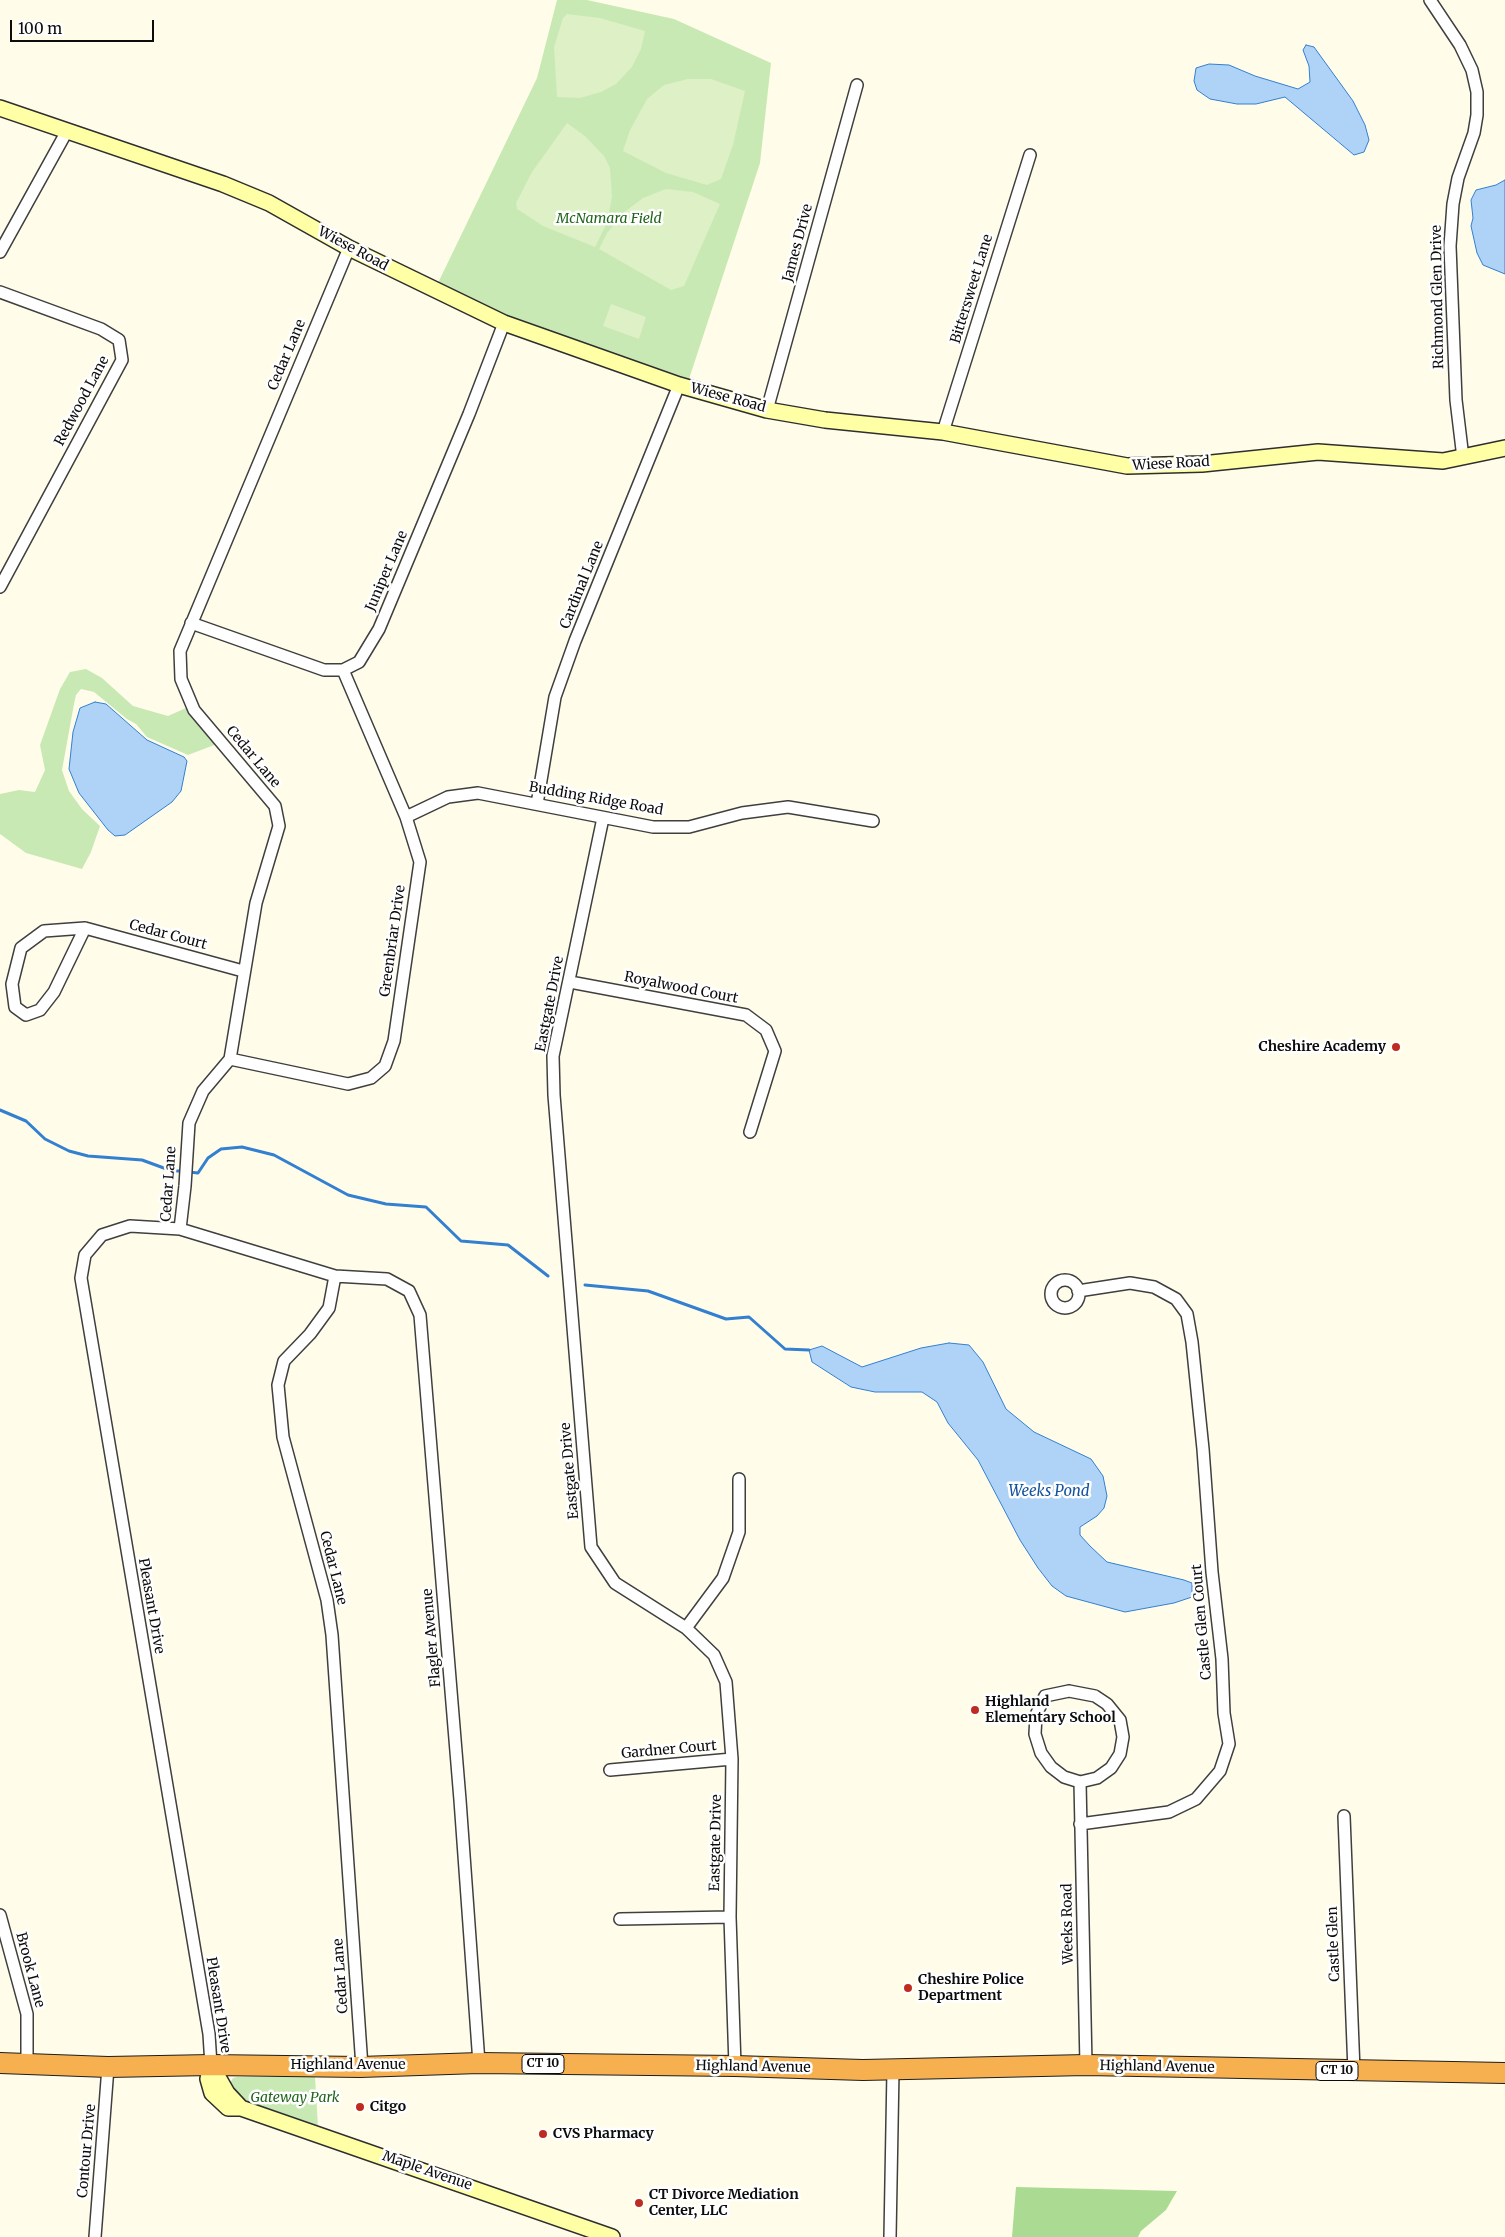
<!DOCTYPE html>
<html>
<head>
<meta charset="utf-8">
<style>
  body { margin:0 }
  #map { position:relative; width:1505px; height:2237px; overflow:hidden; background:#fffdea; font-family:Merriweather,serif }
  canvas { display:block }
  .scale { position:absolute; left:10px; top:20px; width:144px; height:22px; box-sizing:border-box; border:2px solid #0c0c0c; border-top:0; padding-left:6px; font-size:15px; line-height:18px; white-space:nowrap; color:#0c0c0c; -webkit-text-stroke:4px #fff; paint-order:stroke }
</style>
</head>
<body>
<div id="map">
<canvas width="1505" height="2237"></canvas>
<div class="scale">100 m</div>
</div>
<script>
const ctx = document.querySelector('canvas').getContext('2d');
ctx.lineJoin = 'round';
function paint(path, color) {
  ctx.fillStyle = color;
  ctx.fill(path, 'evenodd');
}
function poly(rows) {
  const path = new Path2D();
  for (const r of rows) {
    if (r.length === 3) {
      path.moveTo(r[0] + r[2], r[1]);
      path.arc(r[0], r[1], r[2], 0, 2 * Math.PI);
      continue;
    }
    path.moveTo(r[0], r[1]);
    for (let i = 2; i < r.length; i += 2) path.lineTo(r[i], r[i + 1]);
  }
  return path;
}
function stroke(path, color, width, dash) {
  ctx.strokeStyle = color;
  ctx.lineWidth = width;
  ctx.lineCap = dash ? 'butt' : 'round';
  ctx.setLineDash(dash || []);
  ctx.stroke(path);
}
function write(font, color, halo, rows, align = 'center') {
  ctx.font = font + ' Merriweather,serif';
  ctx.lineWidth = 5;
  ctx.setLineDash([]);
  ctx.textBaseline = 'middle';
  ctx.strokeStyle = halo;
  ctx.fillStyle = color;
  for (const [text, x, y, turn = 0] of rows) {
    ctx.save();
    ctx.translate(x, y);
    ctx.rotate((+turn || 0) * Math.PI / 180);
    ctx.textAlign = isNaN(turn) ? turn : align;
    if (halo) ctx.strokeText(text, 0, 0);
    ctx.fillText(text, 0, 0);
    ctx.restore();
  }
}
paint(poly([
  [557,0,587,0,674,19,771,63,760,163,688,382,502,317,437,285,537,78],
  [86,669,102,678,133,706,168,716,186,708,217,744,188,755,147,737,136,724,127,719,94,692,81,689,76,695,74,704,62,770,69,791,82,809,100,826,91,852,82,869,26,853,0,834,0,794,19,790,35,792,45,770,40,745,60,689,70,672],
  [315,2076,318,2127,254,2105,233,2092,230,2088,230,2083,233,2078,237,2077]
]), '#c9e9b4');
paint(poly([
  [1016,2187,1177,2191,1166,2210,1141,2231,1138,2237,1012,2237]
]), '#abdb93');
paint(poly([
  [567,14,600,18,645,31,641,49,632,67,616,84,601,92,580,98,557,97,554,47,563,18],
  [688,79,711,79,745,91,733,145,721,179,707,185,666,173,623,151,630,130,647,99,664,85],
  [567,123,585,136,604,156,610,168,612,197,607,223,595,247,543,226,517,209,516,203,532,172],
  [666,189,693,192,720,204,684,286,671,290,599,249,607,233,623,213,643,198],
  [611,304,646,317,639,339,603,326]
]), '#ddf0c6');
const water = poly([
  [1306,45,1314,47,1353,101,1365,125,1369,140,1364,152,1354,155,1285,97,1256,104,1237,104,1210,99,1197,90,1194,81,1196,68,1209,64,1229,65,1255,76,1298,89,1310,82,1309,66,1303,50,1306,45],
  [1505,180,1505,274,1483,265,1477,253,1471,226,1473,218,1471,200,1476,190,1496,185,1505,180],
  [95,702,106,704,147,740,184,757,187,761,181,791,172,802,125,835,115,836,108,830,79,793,69,769,73,732,80,708,95,702],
  [949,1343,969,1345,983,1362,1006,1409,1034,1432,1091,1459,1103,1476,1107,1496,1104,1508,1097,1516,1080,1527,1080,1535,1090,1546,1107,1562,1184,1580,1192,1583,1192,1597,1174,1603,1125,1612,1066,1596,1052,1586,1038,1568,1020,1540,978,1460,948,1423,937,1402,922,1392,875,1392,851,1387,812,1362,809,1350,822,1346,862,1367,921,1348,949,1343]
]);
paint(water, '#aed3f7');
stroke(water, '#337fd0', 1);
stroke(poly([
  [0,1110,26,1121,45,1139,69,1151,88,1156,142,1160,172,1171,183,1171],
  [189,1172,198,1173,208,1158,221,1149,242,1147,274,1155,348,1195,386,1204,426,1207,461,1241,508,1245,548,1276],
  [585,1285,648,1291,726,1319,749,1317,785,1349,809,1350]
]), '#337fd0', 3);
const street = poly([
  [1430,0,1460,45,1472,70,1477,92,1477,115,1474,133,1458,178,1453,204,1450,246,1456,400,1463,458],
  [0,252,67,131],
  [0,292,101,329,119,340,122,360,0,587],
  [767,410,857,85],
  [943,432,1030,155],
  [191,623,324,670,343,670,359,662,379,629,469,414,504,323],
  [537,804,555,697,575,641,679,385],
  [406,817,448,797,478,793,653,827,689,827,742,813,788,807,873,821],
  [603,818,553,1056,554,1095,591,1547,615,1583,686,1628,714,1655,726,1682,732,1759,730,1917,735,2066],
  [85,928,54,992,40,1010,26,1015,15,1007,12,984,21,948,44,931,85,928],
  [85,928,243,971],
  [570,982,746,1015,766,1030,775,1051,750,1132],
  [230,1059,348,1084,371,1078,385,1066,394,1041,420,862,406,817,343,670],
  [180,1229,185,1186,189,1123,203,1091,230,1059,256,903,279,826,275,806,194,710,181,679,180,651,349,248],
  [335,1276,387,1279,409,1291,420,1315,460,1800,479,2063],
  [1065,1294,14],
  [1078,1291,1130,1283,1154,1287,1176,1299,1187,1314,1192,1342,1203,1449,1212,1572,1222,1659,1224,1713,1229,1744,1220,1771,1196,1799,1169,1812,1080,1824],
  [686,1628,723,1578,739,1532,739,1479],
  [1069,1691,1095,1696,1107,1704,1120,1720,1123,1737,1120,1754,1111,1768,1097,1778,1080,1782,1064,1777,1051,1767,1041,1753,1035,1734,1036,1715,1045,1696,1069,1691],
  [610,1770,732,1759],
  [1080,1782,1086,2065],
  [1344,1816,1354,2071],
  [0,1915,27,2014,27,2064],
  [620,1919,730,1917],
  [211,2065,209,2034,81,1278,85,1255,102,1235,130,1226,180,1229,335,1276,329,1308,310,1334,284,1361,278,1385,283,1437,327,1600,332,1635,362,2067],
  [95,2237,108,2067],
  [890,2237,893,2070]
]);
const secondary = poly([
  [0,108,223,184,269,203,349,248,504,323,679,385,767,410,825,420,943,432,1127,466,1202,464,1318,452,1443,461,1505,448],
  [211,2065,227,2093,241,2108,612,2237],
  [211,2065,208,2079,212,2093,228,2108,241,2108]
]);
const highway = poly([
  [0,2063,108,2067,211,2065,360,2067,479,2063,735,2066,863,2070,1086,2065,1505,2073]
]);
stroke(street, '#3f3f3f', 14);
stroke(secondary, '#2e2e2e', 18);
stroke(highway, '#1d1d1d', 22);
stroke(street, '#fff', 11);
stroke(secondary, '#ffffa5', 15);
stroke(highway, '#f7b050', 20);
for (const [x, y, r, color] of [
  [1396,1047,5,"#be2c21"],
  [975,1710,5,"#be2c21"],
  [908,1988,5,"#be2c21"],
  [360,2107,5,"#be2c21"],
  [543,2134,5,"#be2c21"],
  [639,2203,5,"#be2c21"]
]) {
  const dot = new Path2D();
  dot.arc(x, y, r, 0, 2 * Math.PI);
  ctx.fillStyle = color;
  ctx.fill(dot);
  stroke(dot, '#fff', 2);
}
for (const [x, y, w] of [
  [543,2064,42],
  [1337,2071,42]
]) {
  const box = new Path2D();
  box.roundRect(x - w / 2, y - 9.5, w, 19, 4);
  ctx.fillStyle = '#fff';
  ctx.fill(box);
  stroke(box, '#0c0c0c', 1);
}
write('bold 12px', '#0c0c0c', null, [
  ["CT 10",543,2064],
  ["CT 10",1337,2071]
]);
write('italic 14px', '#22641b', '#fff', [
  ["McNamara Field",609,219],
  ["Gateway Park",295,2098]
]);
write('14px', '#0c0c0c', '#fff', [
  ["James Drive",798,243,-75],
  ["Wiese Road",353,249,28],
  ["Bittersweet Lane",972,289,-73],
  ["Richmond Glen Drive",1438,297,-91],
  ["Cedar Lane",287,355,-67],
  ["Wiese Road",728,398,15],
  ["Redwood Lane",82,401,-62],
  ["Wiese Road",1171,464,-3],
  ["Juniper Lane",387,571,-67],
  ["Cardinal Lane",582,585,-68],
  ["Cedar Lane",253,757,50],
  ["Budding Ridge Road",596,799,10],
  ["Cedar Court",168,935,15],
  ["Greenbriar Drive",393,941,-82],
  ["Royalwood Court",681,988,11],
  ["Eastgate Drive",550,1004,-79],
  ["Cedar Lane",169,1184,-86],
  ["Eastgate Drive",570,1471,-95],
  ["Cedar Lane",333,1568,76],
  ["Pleasant Drive",151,1606,80],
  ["Castle Glen Court",1202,1622,-95],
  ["Flagler Avenue",432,1638,-95],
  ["Gardner Court",669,1750,-5],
  ["Eastgate Drive",716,1843,-89],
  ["Weeks Road",1068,1924,-91],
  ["Castle Glen",1334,1944,-92],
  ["Brook Lane",30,1970,75],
  ["Cedar Lane",341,1976,-94],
  ["Pleasant Drive",218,2005,81],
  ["Highland Avenue",348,2065],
  ["Highland Avenue",753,2067,1],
  ["Highland Avenue",1157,2067,1],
  ["Contour Drive",87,2151,-85],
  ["Maple Avenue",427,2171,19]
]);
write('bold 14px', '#0c0c0c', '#fff', [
  ["Cheshire Academy",1386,1047,"right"],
  ["Highland",985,1702],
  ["Elementary School",985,1718],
  ["Cheshire Police",918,1980],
  ["Department",918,1996],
  ["Citgo",370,2107],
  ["CVS Pharmacy",553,2134],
  ["CT Divorce Mediation",649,2195],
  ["Center, LLC",649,2211]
], 'left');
write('italic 15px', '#13529f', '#fff', [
  ["Weeks Pond",1049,1492]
]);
</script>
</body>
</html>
